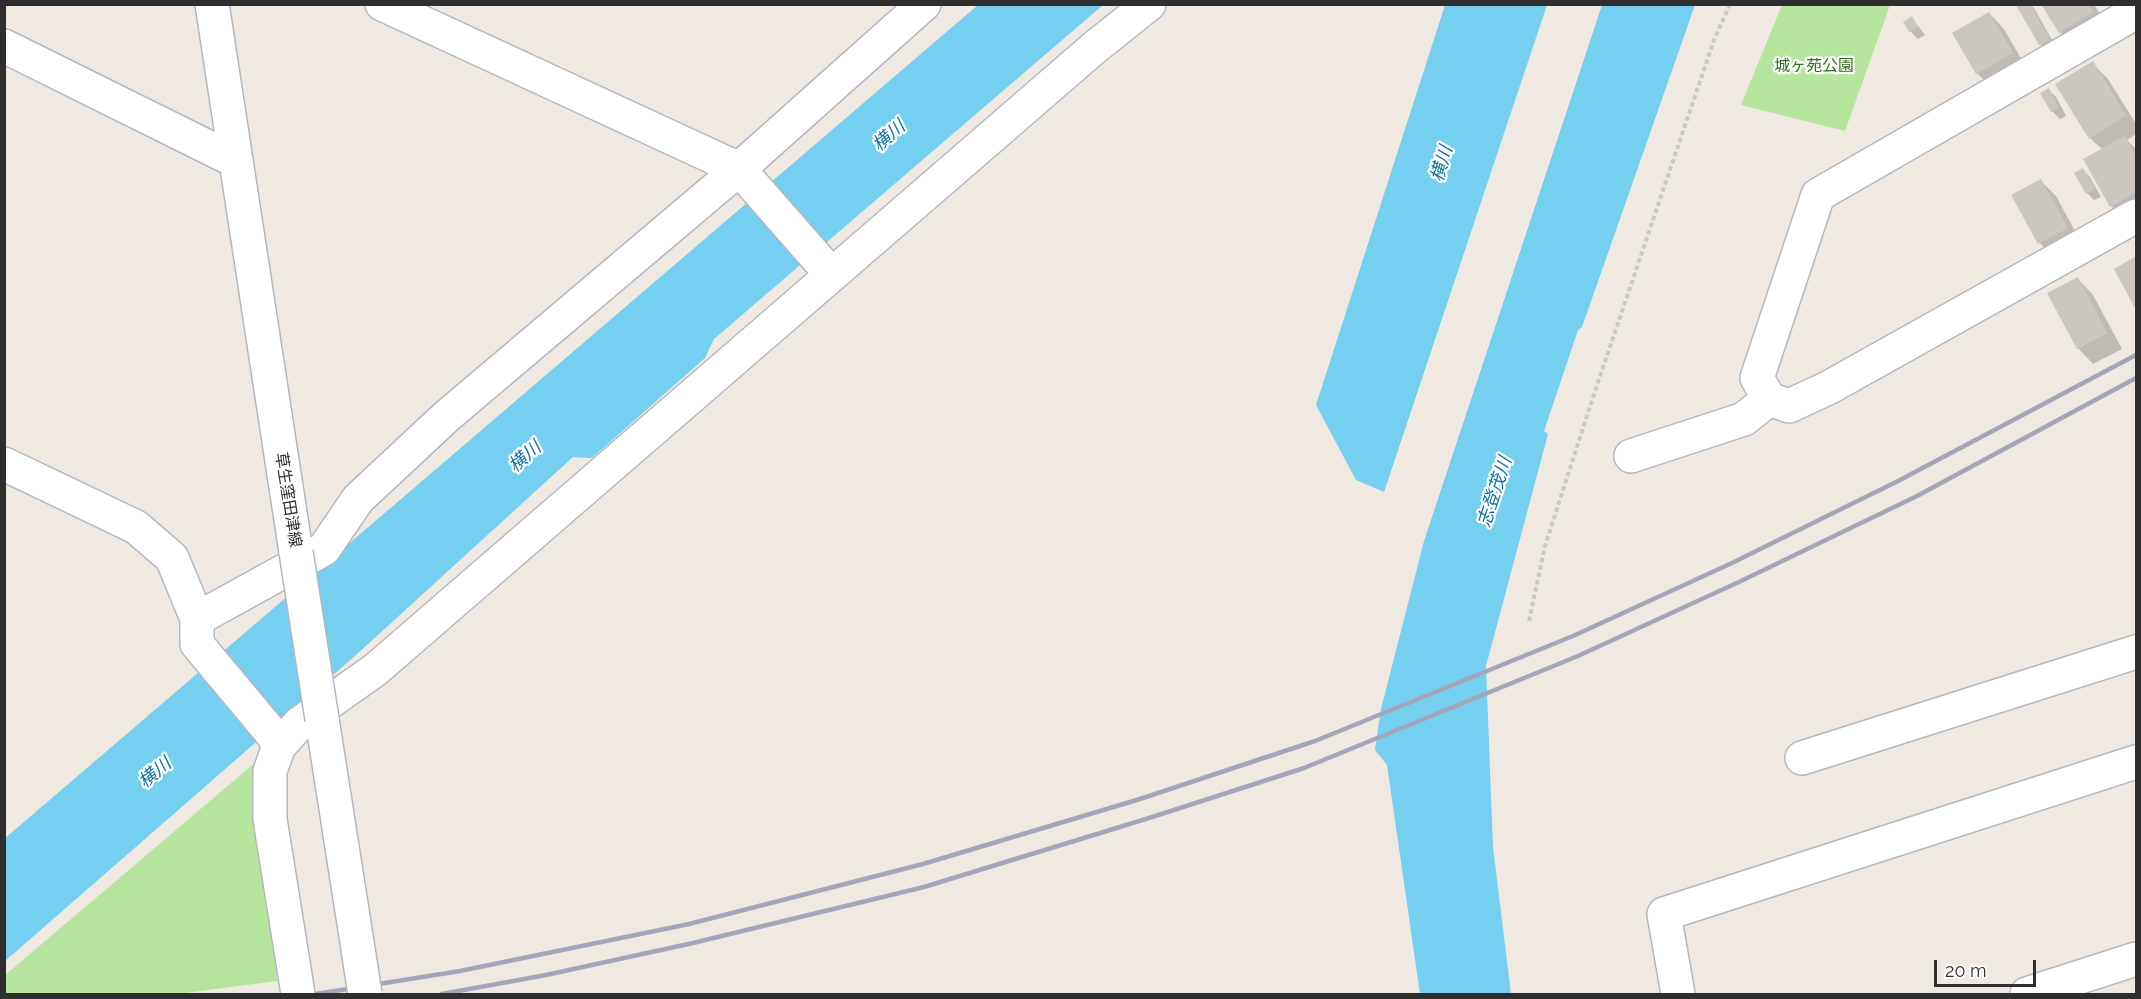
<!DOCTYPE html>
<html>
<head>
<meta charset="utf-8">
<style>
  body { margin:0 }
  #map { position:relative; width:2141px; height:999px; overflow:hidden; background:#efe9e1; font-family:Raleway,sans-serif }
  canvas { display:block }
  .frame { position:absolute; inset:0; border:6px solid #2e2e2e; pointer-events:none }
  .scale { position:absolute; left:1934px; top:960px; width:102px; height:27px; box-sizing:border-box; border:3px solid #2e2e2e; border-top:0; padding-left:8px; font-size:18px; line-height:21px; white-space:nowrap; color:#2e2e2e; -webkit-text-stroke:4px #fff; paint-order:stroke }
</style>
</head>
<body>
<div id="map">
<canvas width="2141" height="999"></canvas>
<div class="frame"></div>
<div class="scale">20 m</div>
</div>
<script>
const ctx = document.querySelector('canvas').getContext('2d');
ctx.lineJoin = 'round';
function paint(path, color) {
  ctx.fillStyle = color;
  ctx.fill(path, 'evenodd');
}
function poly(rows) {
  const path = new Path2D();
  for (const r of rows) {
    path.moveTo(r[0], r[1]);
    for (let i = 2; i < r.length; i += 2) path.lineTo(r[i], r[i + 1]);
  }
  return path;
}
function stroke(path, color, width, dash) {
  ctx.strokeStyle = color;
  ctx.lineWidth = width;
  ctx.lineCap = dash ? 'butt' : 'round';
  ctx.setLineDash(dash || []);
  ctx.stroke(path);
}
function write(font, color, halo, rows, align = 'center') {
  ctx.font = font + ' Raleway,"Noto Sans JP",sans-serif';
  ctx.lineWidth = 4.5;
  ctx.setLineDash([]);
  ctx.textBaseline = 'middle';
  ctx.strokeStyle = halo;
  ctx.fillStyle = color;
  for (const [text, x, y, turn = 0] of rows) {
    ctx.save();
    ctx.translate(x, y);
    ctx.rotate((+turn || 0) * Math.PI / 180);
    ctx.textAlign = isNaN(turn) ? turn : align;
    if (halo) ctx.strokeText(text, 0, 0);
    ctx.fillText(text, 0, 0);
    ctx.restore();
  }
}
paint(poly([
  [1782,5,1890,5,1845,131,1741,105],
  [263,756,277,981,177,994,5,994,4,976]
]), '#b6e59e');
paint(poly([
  [978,5,1103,5,714,339,705,358,592,458,573,457,356,655,5,961,4,839],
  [1445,5,1547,5,1384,492,1356,480,1316,405],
  [1602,5,1695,5,1582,327,1578,330,1544,431,1548,434,1486,666,1493,847,1511,994,1420,994,1387,765,1375,750,1381,709,1424,541]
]), '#75cff0');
paint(poly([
  [2021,4,2030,4,2034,8,2056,47,2048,52,2040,44,2018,6],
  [2043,4,2094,4,2108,28,2075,47,2060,32],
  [1989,13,2004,29,2027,69,1993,89,1977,73,1954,33],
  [1912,18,1925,35,1918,39,1910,31],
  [2092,63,2108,79,2136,124,2136,134,2127,140,2136,149,2136,216,2127,221,2111,206,2103,150,2090,138],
  [2049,90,2056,97,2066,116,2060,119,2052,111],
  [2083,170,2090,177,2101,197,2094,200,2087,193],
  [2041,181,2056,196,2082,244,2055,259,2040,243],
  [2136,258,2136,307,2116,269],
  [2078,279,2093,295,2122,349,2093,364,2078,348]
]), '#0003');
paint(poly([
  [2030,4,2050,39,2039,45,2016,5],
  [2041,4,2089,4,2093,12,2059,33],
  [1989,12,2013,53,1976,74,1952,33],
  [1912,16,1918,27,1909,32,1903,22],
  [2093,61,2126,115,2089,139,2055,84],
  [2049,88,2059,108,2051,112,2040,93],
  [2125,136,2136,156,2136,192,2110,207,2083,159],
  [2083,168,2095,189,2086,194,2074,173],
  [2041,179,2068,228,2038,244,2011,195],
  [2136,256,2136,310,2114,269],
  [2078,277,2107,333,2077,349,2047,293]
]), '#cbc7bf');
const minor = poly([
  [382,4,739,169,831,274],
  [2136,12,1818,195,1757,378,1769,399,1789,406,1828,388,2136,216],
  [4,46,236,161],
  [1631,456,1744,419,1769,399],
  [4,464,136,527,172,558,197,619,197,644,273,735,279,746,270,771,270,819,298,994],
  [197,619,324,549,358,499,447,416,739,169,924,4],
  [279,746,300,723,375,670,1094,48,1149,4],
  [1802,758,2136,652],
  [1678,994,1664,914,2136,762],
  [2027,994,2136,959]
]);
const secondary = poly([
  [212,4,296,552],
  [322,719,361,968]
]);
stroke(minor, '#b4b7c1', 36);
stroke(secondary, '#b4b7c1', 36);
stroke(poly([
  [1529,621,1545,546,1594,394,1714,40,1730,4]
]), '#c9c9c9', 4, [4.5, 3]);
stroke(minor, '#fff', 33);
stroke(secondary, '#fff', 33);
stroke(poly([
  [316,994,460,971,689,924,923,864,1140,799,1315,741,1573,636,1732,563,1900,480,2136,355],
  [442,994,546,975,693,943,924,887,1146,819,1304,768,1578,656,1741,581,1917,496,2136,378]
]), '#a3a6b8', 4.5);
const secondaryBridge = poly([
  [296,552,322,719],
  [361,968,365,994]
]);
stroke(secondaryBridge, '#b4b7c1', 36, []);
stroke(secondaryBridge, '#fff', 33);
write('16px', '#2c6e1b', '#fff', [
  ["城ヶ苑公園",1814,66]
]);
write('16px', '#2e2e2e', '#fff', [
  ["草生窪田津線",288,500,81]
]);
write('italic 18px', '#0d6fa3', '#fff', [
  ["横川",889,136,-41],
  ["横川",1442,164,-74],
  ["横川",525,457,-41],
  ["志登茂川",1495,492,-72],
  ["横川",155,773,-40]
]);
</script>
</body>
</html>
